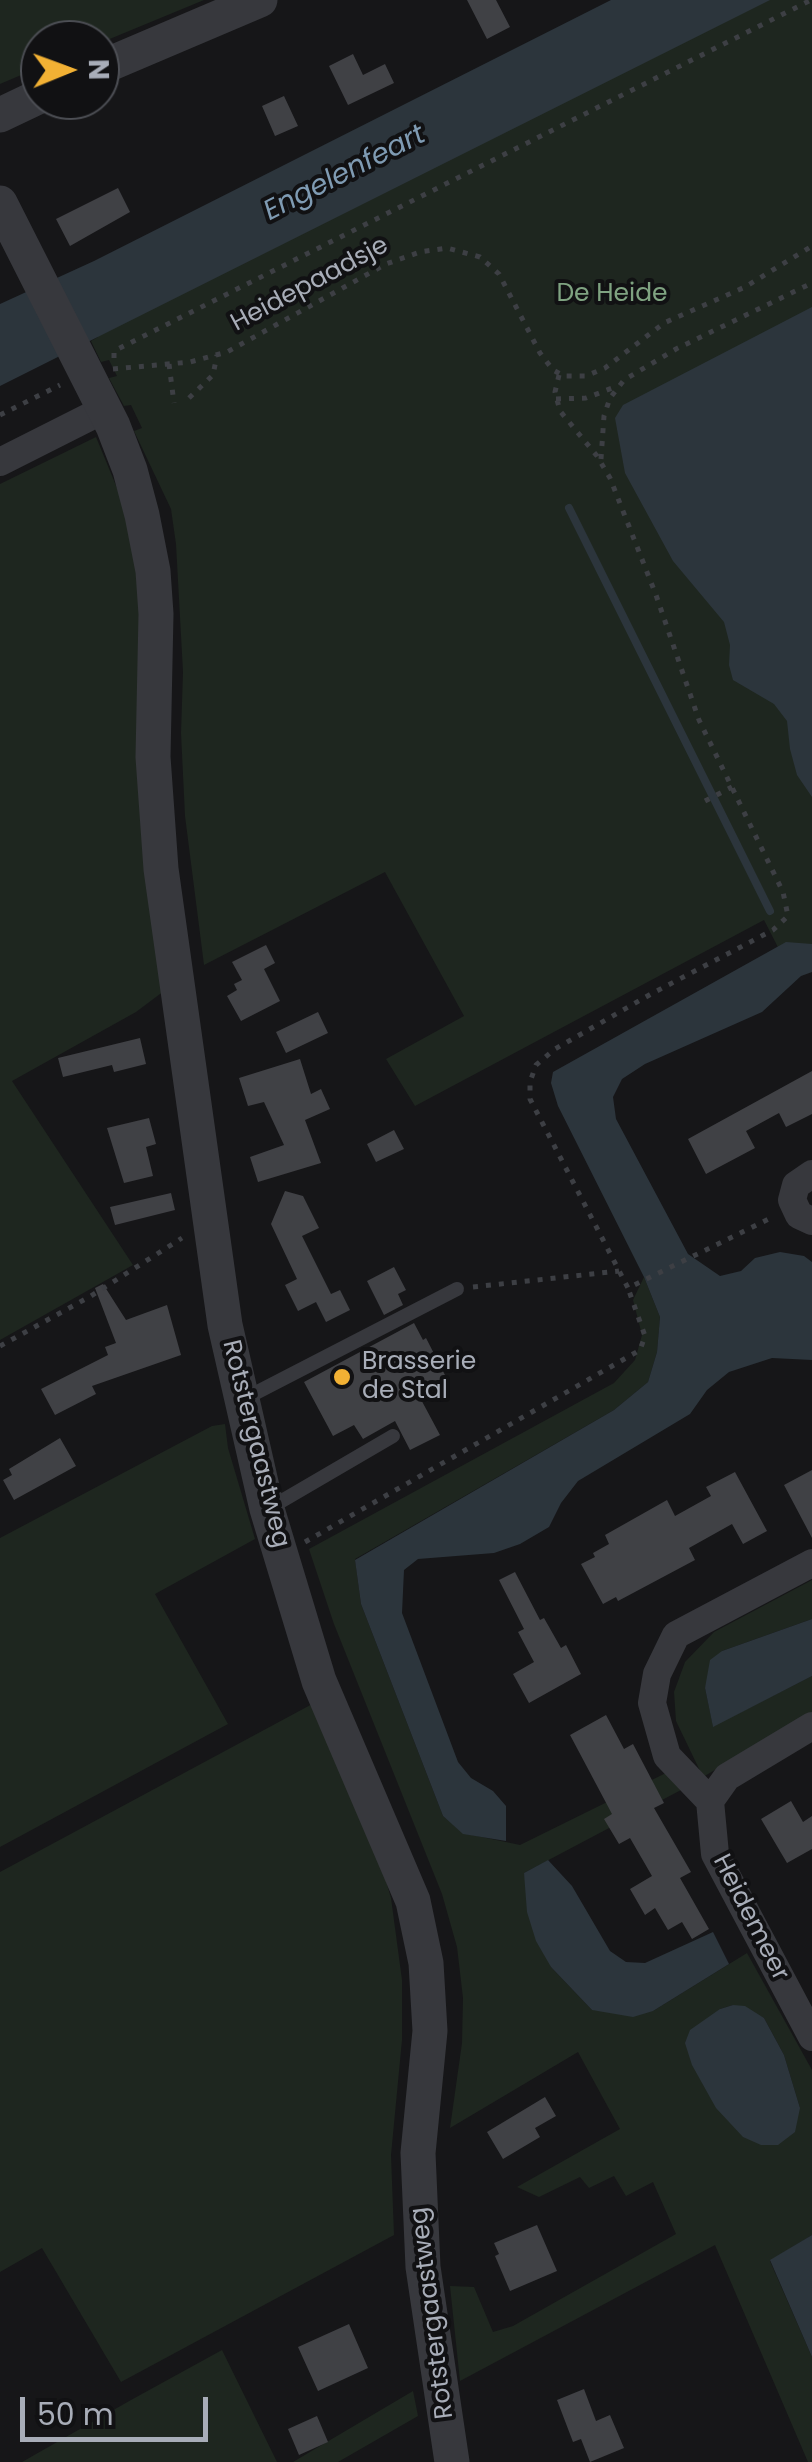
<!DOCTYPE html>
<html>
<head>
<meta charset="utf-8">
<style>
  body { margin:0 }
  #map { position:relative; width:812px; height:2462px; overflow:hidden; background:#161618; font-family:Poppins,sans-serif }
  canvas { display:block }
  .north { position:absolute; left:20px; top:20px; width:100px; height:100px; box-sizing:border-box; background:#111113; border:2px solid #4d4f55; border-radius:50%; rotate:89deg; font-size:28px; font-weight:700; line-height:40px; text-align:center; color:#a8adb8 }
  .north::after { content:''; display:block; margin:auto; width:35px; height:45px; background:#f2b134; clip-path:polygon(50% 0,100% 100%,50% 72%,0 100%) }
  .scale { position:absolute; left:20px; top:2397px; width:188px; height:45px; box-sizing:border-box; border:5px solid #a8adb8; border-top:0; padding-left:12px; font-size:30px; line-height:35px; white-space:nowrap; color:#a8adb8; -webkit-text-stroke:8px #111113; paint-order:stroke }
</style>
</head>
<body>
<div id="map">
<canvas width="812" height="2462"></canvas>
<div class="north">N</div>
<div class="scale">50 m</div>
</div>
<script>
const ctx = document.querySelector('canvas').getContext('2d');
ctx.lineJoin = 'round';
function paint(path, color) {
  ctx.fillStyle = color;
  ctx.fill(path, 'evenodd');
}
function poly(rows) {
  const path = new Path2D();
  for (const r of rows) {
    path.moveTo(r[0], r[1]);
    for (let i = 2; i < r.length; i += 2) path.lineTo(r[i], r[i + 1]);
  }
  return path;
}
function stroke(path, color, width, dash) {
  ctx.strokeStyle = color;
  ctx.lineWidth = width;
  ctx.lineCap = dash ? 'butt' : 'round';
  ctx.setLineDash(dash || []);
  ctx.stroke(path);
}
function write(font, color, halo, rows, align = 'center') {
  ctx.font = font + ' Poppins,sans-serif';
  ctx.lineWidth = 8;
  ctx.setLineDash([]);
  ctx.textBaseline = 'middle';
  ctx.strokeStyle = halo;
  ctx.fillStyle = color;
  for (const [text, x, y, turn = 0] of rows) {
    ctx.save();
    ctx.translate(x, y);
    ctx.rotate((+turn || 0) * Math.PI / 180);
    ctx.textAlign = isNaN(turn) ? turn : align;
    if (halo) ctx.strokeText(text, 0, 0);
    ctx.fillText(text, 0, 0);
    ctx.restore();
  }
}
paint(poly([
  [0,0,204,0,100,43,100,40,40,40,40,67,0,84],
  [758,0,812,0,812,949,784,959,764,920,415,1106,386,1059,464,1016,385,872,204,965,185,816,181,733,183,672,176,544,171,509,134,431,142,428,131,405,124,406,109,378,117,376,109,360,101,362,91,341,98,337,96,332],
  [96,437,131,522,139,560,168,988,136,1012,12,1081,133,1265,0,1340,0,484],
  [644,1277,660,1317,657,1352,648,1382,614,1410,355,1559,361,1604,443,1816,463,1833,520,1845,670,1771,681,1790,524,1873,551,1967,592,2010,653,2011,747,1953,812,2070,812,2235,770,2261,812,2357,812,2462,808,2462,715,2245,460,2381,450,2286,474,2287,493,2332,513,2326,676,2234,653,2182,626,2196,614,2176,589,2188,580,2177,539,2197,517,2187,620,2129,578,2052,450,2128,462,2043,463,1998,457,1947,442,1894,334,1624,309,1549,614,1383,635,1360,642,1335,633,1300],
  [733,2005,764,2018,784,2055,800,2108,720,2009],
  [225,1424,228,1448,255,1539,155,1594,228,1724,0,1847,0,1538,212,1426],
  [812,1580,812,1619,722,1651,705,1688,713,1726,812,1676,812,1712,703,1777,676,1721,674,1692,685,1662,714,1632],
  [316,1702,379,1857,391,1898,402,1980,402,2040,391,2155,394,2235,121,2382,42,2248,0,2272,0,1872],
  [222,2350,277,2462,22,2462,131,2400],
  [413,2391,418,2416,338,2462,293,2462]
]), '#1e261f');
paint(poly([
  [611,0,770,0,0,386,0,304,94,261],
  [812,307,812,797,797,775,790,749,787,721,774,704,733,680,729,665,730,645,724,622,673,561,625,473,615,418,623,405],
  [786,942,812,944,812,972,801,976,762,1012,645,1064,622,1079,613,1097,616,1119,688,1254,720,1276,741,1271,755,1258,780,1252,804,1256,812,1262,812,1360,772,1358,729,1372,707,1390,690,1414,578,1481,561,1503,549,1527,520,1544,494,1553,418,1559,404,1570,402,1613,458,1762,471,1778,493,1791,506,1806,506,1841,463,1834,443,1816,361,1604,355,1560,614,1410,648,1382,657,1352,660,1317,644,1277,558,1106,551,1083,553,1072],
  [812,1619,812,1676,713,1727,705,1688,710,1660,722,1651],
  [548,1860,572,1886,610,1951,626,1962,645,1963,713,1932,729,1964,653,2011,633,2017,592,2010,551,1967,536,1941,527,1912,524,1873],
  [733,2005,745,2006,764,2018,784,2055,800,2108,795,2132,778,2145,761,2145,743,2137,716,2108,692,2065,685,2043,690,2030,720,2009],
  [812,2235,812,2357,770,2260]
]), '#2c353c');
stroke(poly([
  [569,508,770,911]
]), '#2c353c', 8);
paint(poly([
  [467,0,496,0,510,27,487,39],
  [353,54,363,75,385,64,394,83,348,105,329,66],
  [284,96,298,126,275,136,262,106],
  [118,188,130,212,70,246,56,219],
  [266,945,275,963,264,969,280,1001,241,1021,227,996,237,990,234,984,242,980,232,962],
  [318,1012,328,1033,286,1053,276,1032],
  [140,1038,146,1064,114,1072,112,1065,63,1077,58,1058],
  [300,1059,311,1094,321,1089,330,1109,305,1120,321,1163,258,1182,250,1157,284,1145,264,1102,248,1106,239,1078],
  [812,1071,812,1114,786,1127,779,1113,746,1131,755,1148,706,1174,688,1139],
  [149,1118,156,1144,146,1147,153,1176,124,1183,107,1128],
  [394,1130,404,1149,376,1162,367,1144],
  [285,1191,303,1196,319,1228,302,1236,331,1294,340,1290,350,1310,326,1322,316,1302,298,1311,285,1285,297,1279,271,1224],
  [171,1193,175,1210,115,1225,110,1207],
  [394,1267,406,1290,398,1294,403,1305,384,1315,367,1281],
  [103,1284,126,1320,167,1305,181,1355,92,1386,96,1394,55,1415,41,1389,108,1355,105,1347,116,1343,95,1288],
  [414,1323,423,1340,426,1338,446,1377,417,1392,440,1435,410,1450,395,1421,363,1439,354,1425,333,1436,304,1382],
  [60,1438,76,1466,14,1500,3,1480,12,1475,9,1469],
  [812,1470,812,1538,784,1485],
  [735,1472,767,1531,743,1544,732,1524,689,1548,695,1560,618,1601,616,1597,603,1604,581,1564,595,1557,593,1553,609,1544,605,1535,667,1500,675,1516,711,1496,706,1487],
  [515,1572,540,1620,544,1618,561,1648,566,1645,581,1674,529,1703,513,1674,534,1662,518,1632,524,1629,499,1580],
  [606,1715,624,1749,633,1744,664,1803,654,1808,691,1872,680,1878,709,1929,692,1939,682,1922,668,1930,655,1908,645,1915,630,1889,652,1876,630,1838,619,1844,604,1819,612,1814,570,1735],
  [791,1801,803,1822,812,1816,812,1849,787,1863,761,1819],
  [545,2097,556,2116,535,2128,540,2137,503,2159,487,2132],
  [537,2225,557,2271,510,2291,495,2256,499,2254,494,2243],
  [349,2324,368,2368,318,2391,298,2347],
  [584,2389,596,2421,610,2415,624,2448,590,2462,581,2439,573,2442,557,2400],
  [317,2416,328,2442,299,2455,288,2429]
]), '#404145');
stroke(poly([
  [114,358,114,351,811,0],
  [169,364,174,403],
  [113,369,190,362,227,352,386,264,420,252,447,248,480,257,499,274,540,353,553,370,564,376,586,376,605,368,664,323,745,287,812,246],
  [559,375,555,392,560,411,597,456,610,478,656,595,699,720,783,892,788,916,773,930,651,994,555,1049,536,1065,530,1082,530,1099,628,1288,771,1218],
  [189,398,213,375,217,355],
  [556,399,586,398,615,387],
  [0,415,60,385],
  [601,459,604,416,610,398,624,380,676,349,812,283],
  [705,801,732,787],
  [473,1287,619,1271],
  [0,1346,91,1296,182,1238],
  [305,1542,640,1350,645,1336,628,1288]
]), '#3d3f44', 5, [5, 8]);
stroke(poly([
  [242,1400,457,1289],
  [268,1509,393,1436]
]), '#37383d', 14);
stroke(poly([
  [0,462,103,410],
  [812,1174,796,1185,792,1200,799,1215,812,1221],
  [812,1726,727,1777,710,1801,715,1854,812,2037],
  [710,1801,667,1756,652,1703,657,1674,676,1635,812,1563]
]), '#37383d', 28);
stroke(poly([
  [100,68,260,0],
  [0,115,40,96],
  [0,203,113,426,130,470,142,515,153,571,156,614,153,757,161,869,225,1325,267,1509,319,1681,413,1901,426,1963,430,2031,418,2153,423,2267,452,2462]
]), '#37383d', 35);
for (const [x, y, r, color] of [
  [342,1377,10,"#f2b134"]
]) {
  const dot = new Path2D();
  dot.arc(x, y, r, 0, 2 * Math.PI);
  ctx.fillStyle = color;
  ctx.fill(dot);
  stroke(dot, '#111113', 4);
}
write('25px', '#a8adb8', '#111113', [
  ["Heidepaadsje",310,285,-28],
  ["Rotstergaastweg",255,1444,76],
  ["Heidemeer",750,1918,63],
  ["Rotstergaastweg",433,2313,-97]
]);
write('25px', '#7fa381', '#111113', [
  ["De Heide",612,295]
]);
write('25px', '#a8adb8', '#111113', [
  ["Brasserie",362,1363],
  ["de Stal",362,1392]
], 'left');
write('italic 28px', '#7f9bb3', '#111113', [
  ["Engelenfeart",345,174,-27]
]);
</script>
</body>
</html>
